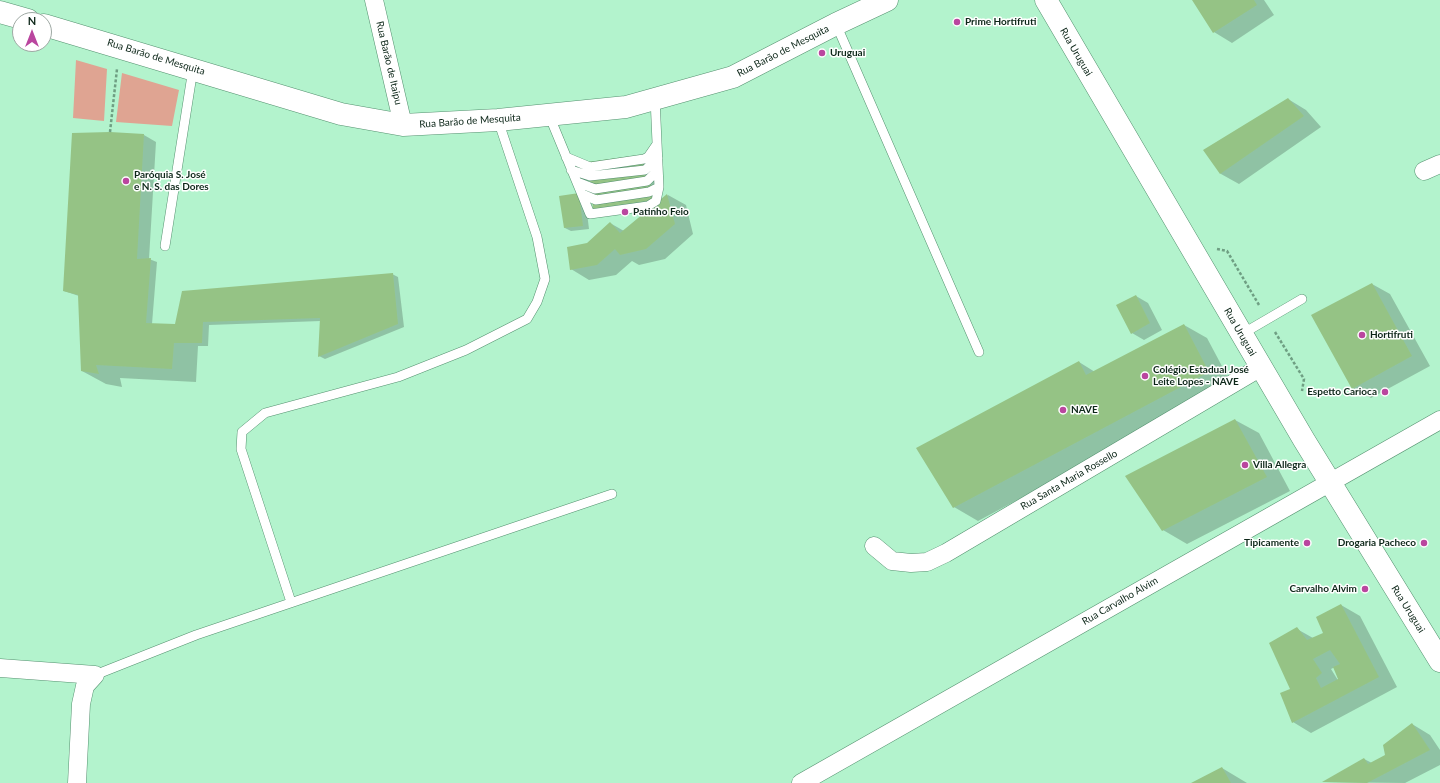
<!DOCTYPE html>
<html>
<head>
<meta charset="utf-8">
<style>
  body { margin:0 }
  #map { position:relative; width:1440px; height:783px; overflow:hidden; background:#b3f3cd; font-family:Lato,sans-serif }
  canvas { display:block }
  .north { position:absolute; left:12px; top:12px; width:40px; height:40px; box-sizing:border-box; background:#fff; border:1px solid #9ea8a3; border-radius:50%; rotate:0deg; font-size:11px; font-weight:700; line-height:16px; text-align:center; color:#0c2618 }
  .north::after { content:''; display:block; margin:auto; width:14px; height:18px; background:#ba469f; clip-path:polygon(50% 0,100% 100%,50% 72%,0 100%) }
</style>
</head>
<body>
<div id="map">
<canvas width="1440" height="783"></canvas>
<div class="north">N</div>
</div>
<script>
const ctx = document.querySelector('canvas').getContext('2d');
ctx.lineJoin = 'round';
function paint(path, color) {
  ctx.fillStyle = color;
  ctx.fill(path, 'evenodd');
}
function poly(rows) {
  const path = new Path2D();
  for (const r of rows) {
    path.moveTo(r[0], r[1]);
    for (let i = 2; i < r.length; i += 2) path.lineTo(r[i], r[i + 1]);
  }
  return path;
}
function stroke(path, color, width, dash) {
  ctx.strokeStyle = color;
  ctx.lineWidth = width;
  ctx.lineCap = dash ? 'butt' : 'round';
  ctx.setLineDash(dash || []);
  ctx.stroke(path);
}
function write(font, color, halo, rows, align = 'center') {
  ctx.font = font + ' Lato,sans-serif';
  ctx.lineWidth = 3;
  ctx.setLineDash([]);
  ctx.textBaseline = 'middle';
  ctx.strokeStyle = halo;
  ctx.fillStyle = color;
  for (const [text, x, y, turn = 0] of rows) {
    ctx.save();
    ctx.translate(x, y);
    ctx.rotate((+turn || 0) * Math.PI / 180);
    ctx.textAlign = isNaN(turn) ? turn : align;
    if (halo) ctx.strokeText(text, 0, 0);
    ctx.fillText(text, 0, 0);
    ctx.restore();
  }
}
paint(poly([
  [76,60,107,69,104,121,73,118],
  [122,73,179,90,172,126,116,122]
]), '#dfa492');
paint(poly([
  [1193,0,1264,0,1274,15,1232,43,1214,32],
  [1288,99,1306,110,1321,127,1239,184,1221,174,1205,150],
  [144,135,156,142,149,259,157,262,152,324,176,325,392,274,398,277,404,327,325,359,319,356,321,321,209,325,208,346,198,346,196,382,120,378,122,387,106,384,82,371,79,296,64,291],
  [653,159,659,202,668,195,686,205,693,234,665,259,639,265,632,261,616,275,589,280,571,269,588,244,610,223,624,231,657,204,600,211,594,208],
  [560,197,585,197,589,229,571,231,565,228],
  [1372,284,1390,294,1430,366,1371,398,1352,388],
  [1136,296,1148,303,1162,330,1144,340,1132,333],
  [1184,325,1207,338,1232,385,978,521,954,507,1079,362,1095,372],
  [1235,420,1259,433,1290,491,1187,544,1163,530],
  [1341,605,1360,616,1397,687,1311,733,1293,722,1292,689,1297,629,1313,638,1324,634],
  [1335,667,1339,682,1331,669],
  [1412,724,1430,735,1440,750,1440,765,1405,783,1324,782,1364,759,1372,763,1386,756],
  [1222,768,1247,783,1193,783]
]), '#0003');
paint(poly([
  [1192,0,1254,0,1257,5,1213,33],
  [1288,98,1304,116,1220,174,1203,150],
  [110,132,144,134,137,259,151,258,146,323,175,324,182,291,393,273,398,324,318,357,320,318,203,322,202,343,174,343,172,369,96,365,99,374,81,371,78,295,63,291,72,133],
  [647,154,653,200,593,209,587,162],
  [579,193,583,226,564,228,559,196],
  [667,194,675,224,646,249,620,255,615,249,597,265,570,270,567,247,587,243,610,222,620,233],
  [1372,283,1412,356,1352,389,1311,315],
  [1136,295,1150,323,1131,334,1116,305],
  [1184,324,1209,372,953,508,916,448,1079,361,1086,375],
  [1235,419,1267,477,1162,531,1125,476],
  [1341,604,1379,677,1292,723,1280,693,1290,689,1269,643,1297,627,1307,640,1323,633,1316,617],
  [1330,650,1340,664,1333,667,1338,679,1321,688,1316,678,1322,673,1313,659],
  [1412,723,1430,750,1367,783,1322,782,1364,758,1368,764,1385,755,1383,745],
  [1222,767,1231,783,1191,783]
]), '#95c385');
const lane = poly([
  [836,24,979,352],
  [549,115,590,214,648,206,656,201,659,187,655,98],
  [566,157,590,167,644,159,648,157,657,144],
  [571,170,590,176,645,170,658,158],
  [577,182,595,189,647,181,658,170],
  [582,194,596,200,649,192,659,187],
  [165,246,193,69],
  [1242,334,1302,299],
  [291,602,241,449,242,432,265,413,398,377,466,350,527,319,537,302,545,279,537,237,498,120],
  [95,675,196,635,612,494]
]);
const street = poly([
  [374,0,403,125],
  [1424,171,1440,164],
  [874,546,892,561,911,563,927,562,946,553,1261,367],
  [0,668,95,675],
  [77,783,81,704,85,686,95,675],
  [801,783,1440,420]
]);
const secondary = poly([
  [1046,0,1304,440,1440,661],
  [0,12,28,20],
  [44,25,341,114,403,125,498,120,626,107,733,77,836,24,887,0]
]);
stroke(lane, '#54916f', 10);
stroke(street, '#54916f', 19);
stroke(secondary, '#54916f', 23);
stroke(poly([
  [110,132,117,69],
  [1217,249,1227,251,1259,305],
  [1275,332,1304,379,1302,391]
]), '#6f9f83', 2.5, [3, 2]);
stroke(lane, '#fff', 9);
stroke(street, '#fff', 18);
stroke(secondary, '#fff', 22);
for (const [x, y, r, color] of [
  [957,22,4,"#ba469f"],
  [822,53,4,"#ba469f"],
  [126,181,4,"#ba469f"],
  [625,212,4,"#ba469f"],
  [1362,335,4,"#ba469f"],
  [1145,376,4,"#ba469f"],
  [1385,392,4,"#ba469f"],
  [1063,410,4,"#ba469f"],
  [1245,465,4,"#ba469f"],
  [1307,543,4,"#ba469f"],
  [1424,543,4,"#ba469f"],
  [1365,589,4,"#ba469f"]
]) {
  const dot = new Path2D();
  dot.arc(x, y, r, 0, 2 * Math.PI);
  ctx.fillStyle = color;
  ctx.fill(dot);
  stroke(dot, '#fff', 1.5);
}
write('bold 10px', '#0c2618', '#fff', [
  ["Prime Hortifruti",965,22],
  ["Uruguai",830,53],
  ["Paróquia S. José",134,175],
  ["e N. S. das Dores",134,187],
  ["Patinho Feio",633,212],
  ["Hortifruti",1370,335],
  ["Colégio Estadual José",1153,370],
  ["Leite Lopes - NAVE",1153,382],
  ["Espetto Carioca",1377,392,"right"],
  ["NAVE",1071,410],
  ["Villa Allegra",1253,465],
  ["Tipicamente",1299,543,"right"],
  ["Drogaria Pacheco",1416,543,"right"],
  ["Carvalho Alvim",1357,589,"right"]
], 'left');
write('10px', '#0c2618', '#fff', [
  ["Rua Barão de Mesquita",783,51,-27],
  ["Rua Uruguai",1076,52,60],
  ["Rua Barão de Mesquita",156,57,17],
  ["Rua Barão de Itaipu",389,63,77],
  ["Rua Barão de Mesquita",470,121,-4],
  ["Rua Uruguai",1240,332,60],
  ["Rua Santa Maria Rossello",1069,480,-30],
  ["Rua Carvalho Alvim",1120,601,-30],
  ["Rua Uruguai",1408,609,58]
]);
</script>
</body>
</html>
